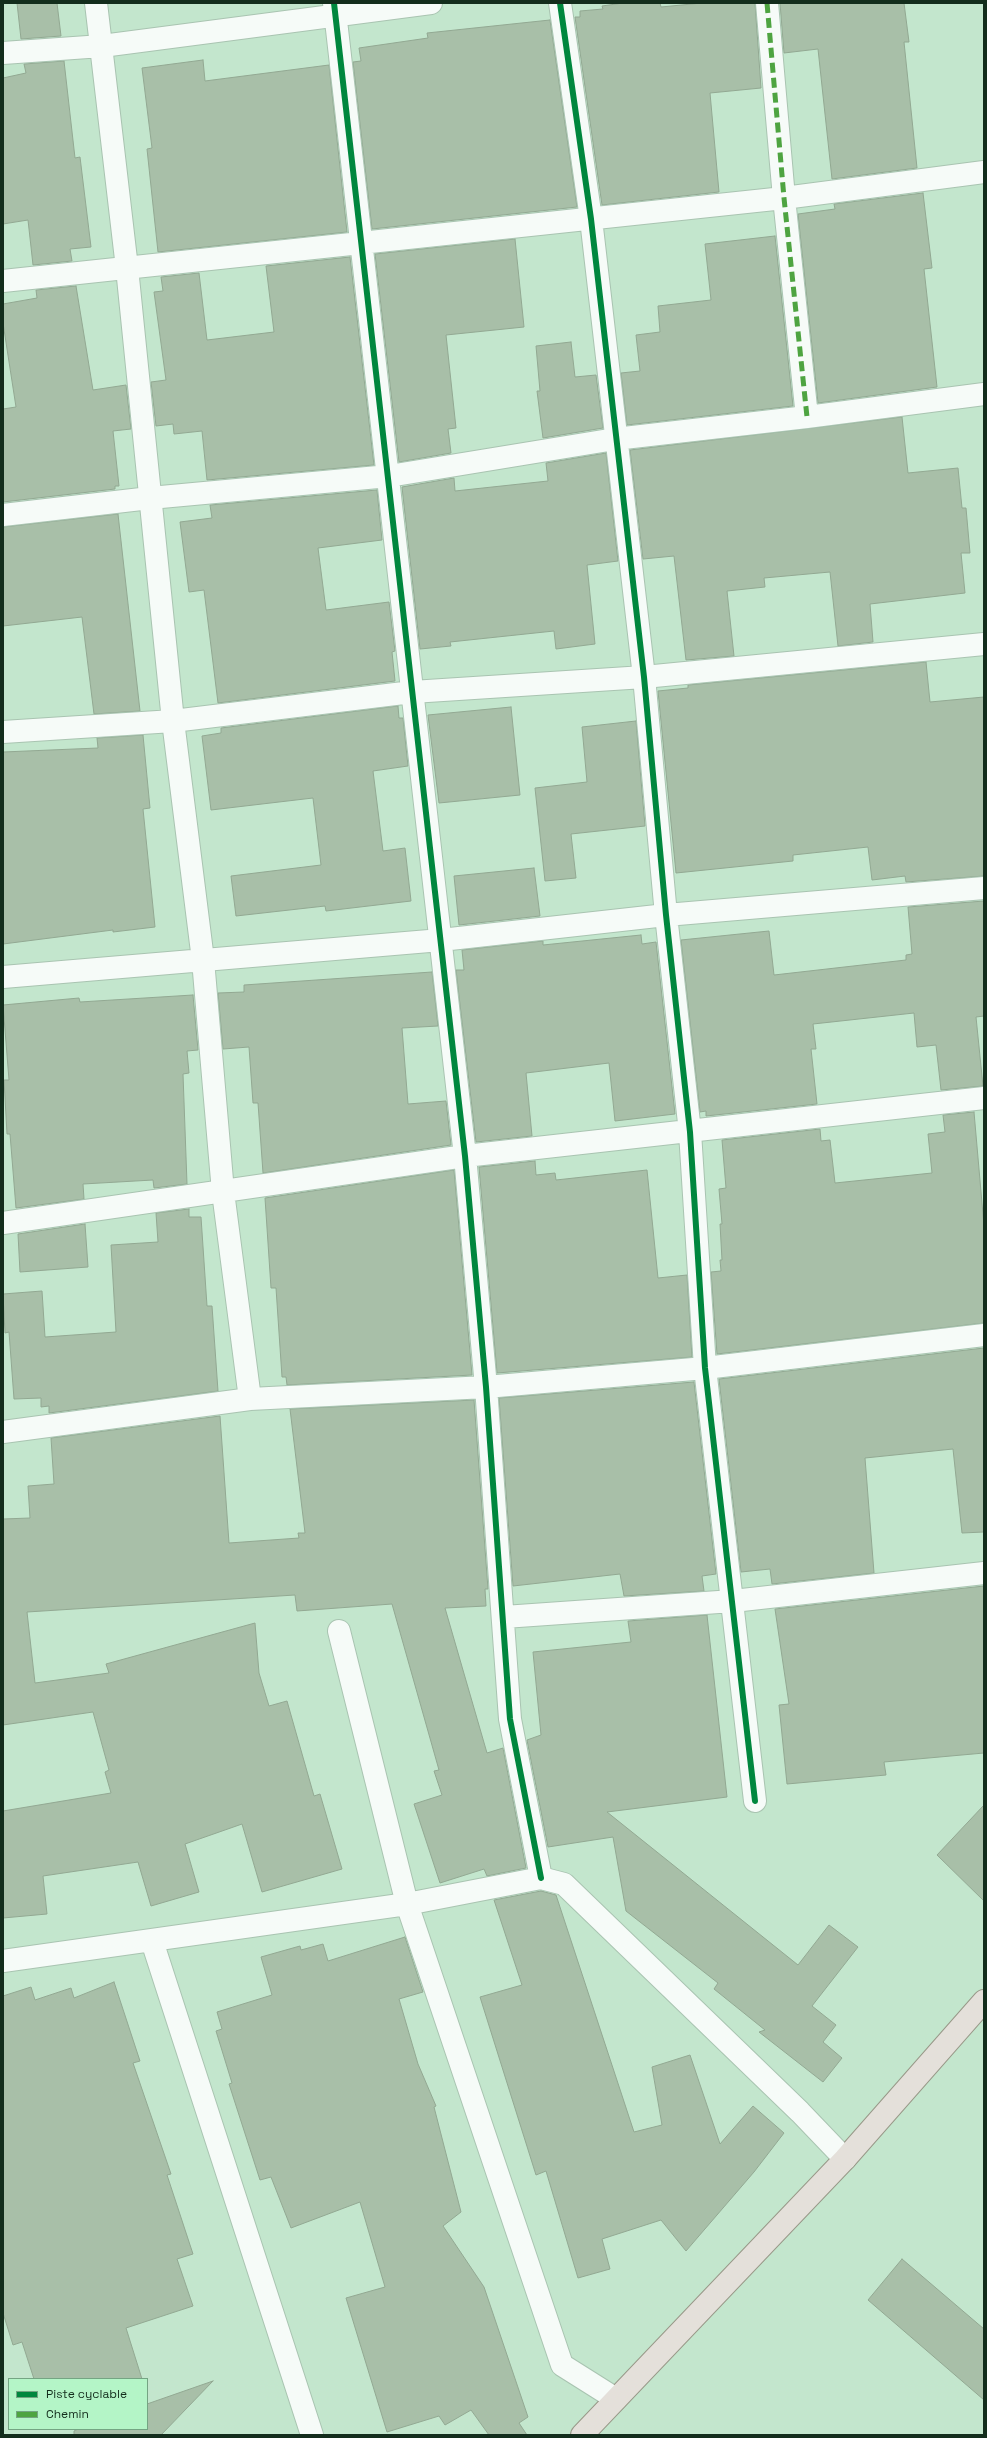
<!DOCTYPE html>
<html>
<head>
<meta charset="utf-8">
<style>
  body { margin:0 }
  #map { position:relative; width:987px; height:2438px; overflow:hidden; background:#c3e6cd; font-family:"Space Grotesk",sans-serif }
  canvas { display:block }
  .frame { position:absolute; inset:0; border:4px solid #132d1c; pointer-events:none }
  .legend { position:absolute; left:8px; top:2378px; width:140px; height:52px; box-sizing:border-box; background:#b4f5c7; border:1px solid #74a583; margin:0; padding:5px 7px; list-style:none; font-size:12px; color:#132d1c }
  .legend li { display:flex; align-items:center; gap:8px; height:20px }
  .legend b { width:20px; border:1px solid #74a583 }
</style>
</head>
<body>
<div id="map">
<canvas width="987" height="2438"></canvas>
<div class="frame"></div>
<ul class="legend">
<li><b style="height:5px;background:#00873e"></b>Piste cyclable</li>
<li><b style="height:5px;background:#4ea441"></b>Chemin</li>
</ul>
</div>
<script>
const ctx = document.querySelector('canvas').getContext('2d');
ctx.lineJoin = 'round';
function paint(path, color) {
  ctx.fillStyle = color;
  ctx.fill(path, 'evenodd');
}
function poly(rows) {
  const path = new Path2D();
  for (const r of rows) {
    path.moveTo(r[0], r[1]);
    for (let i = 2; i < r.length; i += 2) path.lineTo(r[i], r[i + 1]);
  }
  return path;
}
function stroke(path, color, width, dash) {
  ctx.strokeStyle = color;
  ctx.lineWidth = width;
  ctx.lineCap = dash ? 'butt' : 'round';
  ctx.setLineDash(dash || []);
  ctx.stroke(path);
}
const building = poly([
  [17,3,57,3,61,36,21,39,17,3],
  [623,3,660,3,661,7,702,3,755,3,761,88,710,93,719,192,602,205,575,17,580,17,580,11,603,9,602,6,623,3],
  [780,3,904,3,909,42,904,42,917,168,832,179,818,49,784,53,780,3],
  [550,20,577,207,372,229,353,62,361,61,359,48,428,38,427,33,550,20],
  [203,60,205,81,329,65,347,232,158,252,147,149,152,148,142,68,203,60],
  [64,61,75,158,80,157,91,247,70,249,72,261,33,265,28,220,3,224,3,78,26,73,24,64,64,61],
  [923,193,932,268,924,269,937,387,818,403,798,214,835,209,834,204,923,193],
  [775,236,793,406,627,425,621,373,640,371,636,335,660,332,658,306,711,300,705,244,775,236],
  [515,239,524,327,446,335,456,428,448,429,451,453,399,462,375,254,515,239],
  [350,257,374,465,207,480,202,431,174,434,173,424,156,426,151,382,166,380,154,292,163,291,161,277,199,273,207,340,274,332,266,266,350,257],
  [76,286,93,390,126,385,131,429,113,431,119,486,115,486,115,489,3,502,3,409,16,407,3,323,3,304,37,298,36,290,76,286],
  [571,342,575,377,596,375,603,428,543,438,537,391,540,391,536,346,571,342],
  [902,417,908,473,958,468,962,508,966,508,970,553,961,553,965,593,870,604,873,642,838,646,830,572,764,578,765,587,727,591,734,656,686,660,674,556,643,559,630,450,902,417],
  [606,453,618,561,587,565,595,644,556,649,554,631,450,642,451,646,420,649,402,487,454,478,455,491,548,481,546,463,606,453],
  [377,490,382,540,318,548,326,610,389,602,395,651,392,652,395,681,218,703,204,590,189,592,180,522,212,518,210,505,377,490],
  [118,514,140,711,94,714,82,617,3,626,3,527,118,514],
  [926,662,930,702,984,697,984,876,906,882,905,876,872,880,868,847,793,855,793,861,676,873,658,691,688,688,688,685,926,662],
  [398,706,399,718,403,718,408,766,373,771,383,851,405,848,411,901,326,911,325,906,236,916,231,876,321,865,313,798,211,810,202,736,221,733,221,728,398,706],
  [511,707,520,795,439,803,428,715,511,707],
  [636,721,645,826,571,834,576,878,545,881,535,788,587,782,582,727,636,721],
  [143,735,150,808,143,809,155,927,113,932,113,930,3,944,3,752,98,748,97,738,143,735],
  [534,868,540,916,459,925,454,876,534,868],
  [984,901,984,1016,976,1017,983,1086,941,1090,936,1045,917,1047,914,1013,813,1024,816,1049,811,1049,817,1104,706,1116,706,1111,700,1112,681,940,769,931,774,975,906,960,906,955,912,954,908,907,984,901],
  [641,935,642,944,656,942,675,1114,615,1121,609,1063,526,1073,532,1136,476,1142,456,970,464,970,462,950,543,941,543,945,641,935],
  [432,972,438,1026,402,1028,408,1104,446,1101,451,1145,263,1173,258,1103,253,1103,249,1047,223,1049,218,993,244,992,244,985,432,972],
  [193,995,198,1050,187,1051,189,1073,183,1074,187,1184,154,1188,153,1180,83,1184,84,1199,16,1208,10,1134,7,1134,4,1080,9,1080,3,1005,79,998,80,1002,193,995],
  [974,1112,984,1226,984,1323,717,1354,711,1272,721,1271,720,1260,722,1260,720,1224,722,1224,719,1189,726,1188,722,1140,820,1129,821,1141,830,1140,835,1183,932,1173,928,1134,945,1132,943,1115,974,1112],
  [535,1161,536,1175,555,1173,556,1180,647,1170,658,1278,687,1275,692,1357,497,1373,479,1167,535,1161],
  [454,1170,472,1375,287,1385,286,1377,282,1377,276,1288,271,1288,265,1198,454,1170],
  [189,1209,189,1217,201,1217,207,1306,212,1306,218,1391,49,1413,49,1406,41,1407,41,1398,14,1399,9,1332,5,1333,3,1294,42,1291,45,1337,116,1332,111,1245,158,1242,156,1213,189,1209],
  [85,1224,88,1267,20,1272,18,1234,85,1224],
  [984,1348,984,1532,962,1533,953,1449,865,1458,874,1573,772,1584,770,1569,741,1572,719,1379,984,1348],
  [694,1382,716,1574,702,1576,704,1591,624,1596,620,1574,513,1586,499,1398,694,1382],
  [474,1400,488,1589,485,1589,486,1606,445,1608,487,1753,503,1748,526,1868,487,1876,484,1869,440,1883,414,1804,442,1795,434,1771,439,1770,392,1604,297,1611,295,1595,27,1612,35,1683,109,1673,106,1664,255,1623,259,1673,269,1706,287,1701,314,1796,320,1794,342,1869,262,1892,242,1824,185,1844,199,1892,151,1906,138,1862,43,1876,47,1914,3,1918,3,1811,111,1793,105,1772,109,1770,93,1712,3,1725,3,1519,30,1518,28,1486,54,1484,51,1438,220,1416,229,1543,299,1538,298,1533,305,1533,290,1409,474,1400],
  [984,1586,984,1753,884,1762,886,1775,787,1784,779,1705,789,1704,775,1609,984,1586],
  [707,1615,727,1797,607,1812,798,1965,829,1925,858,1947,812,2006,836,2025,823,2042,842,2058,823,2082,759,2032,765,2030,714,1989,718,1983,626,1911,613,1837,548,1847,527,1740,541,1735,533,1652,631,1642,628,1621,707,1615],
  [984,1805,984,1901,937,1855,984,1805],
  [541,1891,556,1895,634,2132,662,2125,652,2067,690,2055,720,2144,753,2106,784,2133,754,2172,686,2251,661,2220,602,2239,610,2269,578,2278,546,2171,536,2175,480,1997,522,1985,494,1900,541,1891],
  [405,1937,423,1992,399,1999,418,2064,436,2106,434,2107,461,2212,443,2226,484,2287,528,2417,519,2423,527,2435,489,2435,471,2410,445,2425,439,2416,387,2432,346,2298,385,2287,360,2202,291,2228,271,2177,260,2180,229,2084,232,2083,216,2031,222,2029,217,2012,272,1995,261,1957,300,1946,301,1950,323,1944,328,1961,405,1937],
  [114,1982,140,2061,133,2063,171,2174,167,2175,193,2254,177,2259,193,2306,126,2328,142,2379,34,2379,22,2342,13,2345,3,2313,3,1996,31,1987,35,2000,71,1988,74,1998,114,1982],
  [902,2259,984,2329,984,2400,868,2300,902,2259],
  [213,2381,161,2435,74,2435,74,2431,78,2429,147,2429,147,2404,213,2381]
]);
paint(building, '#a8bfa8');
stroke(building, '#92a892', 1);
const minor = poly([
  [96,3,127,268,173,721,203,960,223,1192,250,1399],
  [334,3,465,1156,486,1387,510,1719,541,1878],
  [560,3,591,219,644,677,666,915,690,1132,705,1368,755,1801],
  [767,3,784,198,807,417],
  [3,53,102,46,431,3],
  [3,281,784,198,984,172],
  [3,515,150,498,389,476,615,439,807,417,984,394],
  [3,732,173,721,412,692,644,677,984,644],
  [3,977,441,940,666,915,984,888],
  [3,1223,465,1156,984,1098],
  [3,1432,250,1399,486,1387,705,1368,984,1335],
  [504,1617,733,1601,984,1573],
  [339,1631,407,1904,562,2365,616,2399],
  [152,1941,312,2435],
  [3,1961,407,1904,541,1878,564,1884,800,2112,845,2159]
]);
const major = poly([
  [582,2435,845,2159,984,2001]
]);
stroke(minor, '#a9c4b1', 24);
stroke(major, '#989888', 24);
stroke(minor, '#f6fbf8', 22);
stroke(major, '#e4e0da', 22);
stroke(poly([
  [767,3,784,198,807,417]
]), '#4ea441', 5, [10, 5]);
stroke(poly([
  [334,3,465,1156,486,1387,510,1719,541,1878],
  [560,3,591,219,644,677,666,915,690,1132,705,1368,755,1801]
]), '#00873e', 6);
</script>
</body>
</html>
